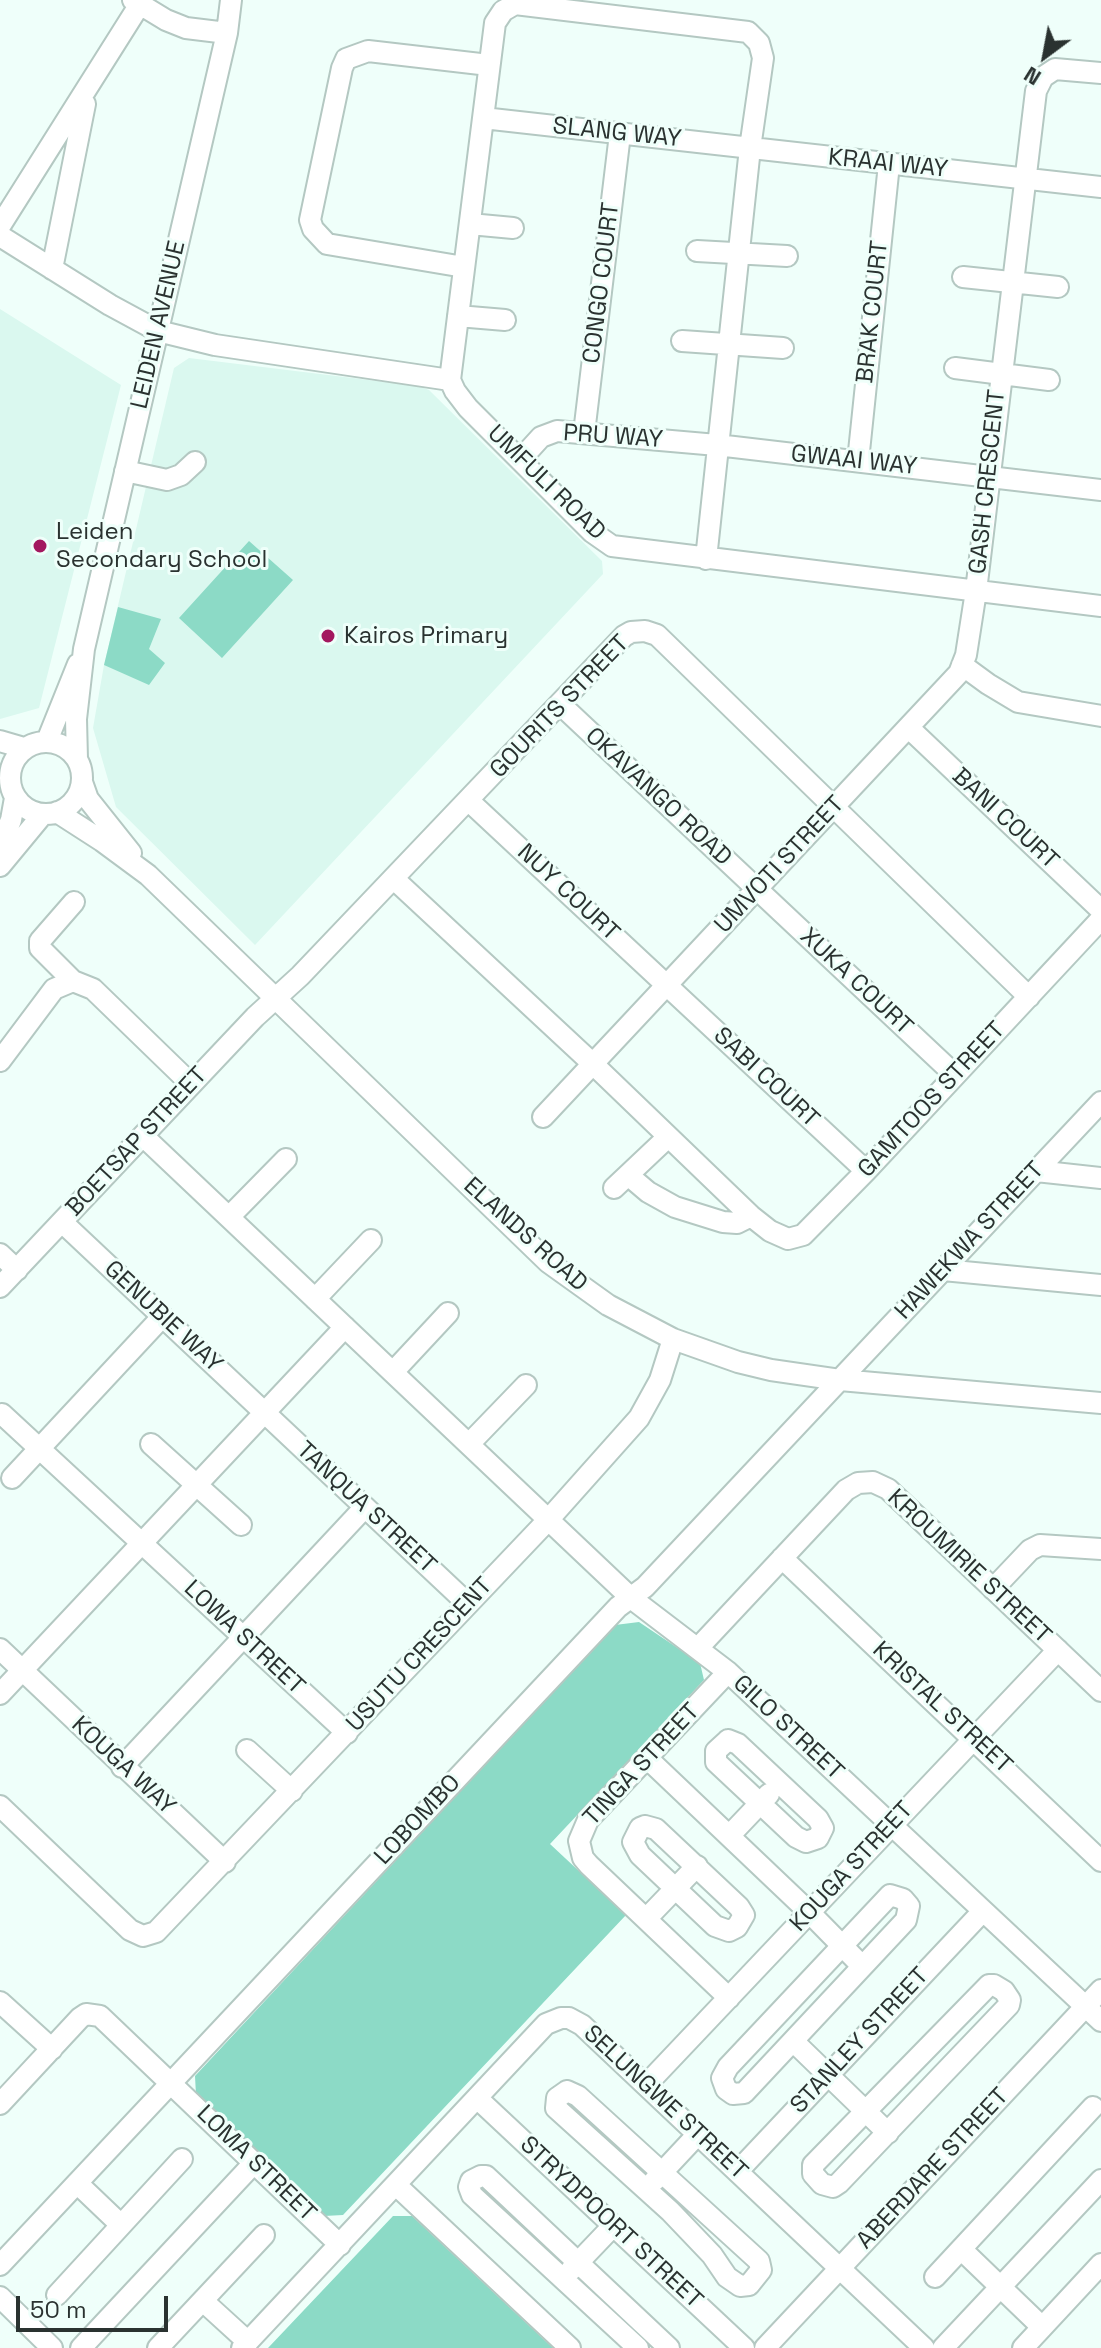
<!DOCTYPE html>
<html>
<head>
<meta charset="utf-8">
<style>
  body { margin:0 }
  #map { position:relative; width:1101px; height:2348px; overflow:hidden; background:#effffa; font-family:"Space Grotesk",sans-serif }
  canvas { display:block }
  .north { position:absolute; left:1005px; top:16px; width:80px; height:80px; -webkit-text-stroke:6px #effffa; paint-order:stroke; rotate:212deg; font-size:22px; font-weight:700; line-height:32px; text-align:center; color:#2a3230 }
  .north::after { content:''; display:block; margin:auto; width:28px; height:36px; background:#2a3230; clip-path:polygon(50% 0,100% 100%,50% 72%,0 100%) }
  .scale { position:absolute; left:16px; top:2296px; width:152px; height:36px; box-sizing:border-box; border:4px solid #2a3230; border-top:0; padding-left:10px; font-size:24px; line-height:28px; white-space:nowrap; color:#2a3230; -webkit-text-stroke:6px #effffa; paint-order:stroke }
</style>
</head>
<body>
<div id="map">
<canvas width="1101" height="2348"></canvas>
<div class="north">N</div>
<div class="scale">50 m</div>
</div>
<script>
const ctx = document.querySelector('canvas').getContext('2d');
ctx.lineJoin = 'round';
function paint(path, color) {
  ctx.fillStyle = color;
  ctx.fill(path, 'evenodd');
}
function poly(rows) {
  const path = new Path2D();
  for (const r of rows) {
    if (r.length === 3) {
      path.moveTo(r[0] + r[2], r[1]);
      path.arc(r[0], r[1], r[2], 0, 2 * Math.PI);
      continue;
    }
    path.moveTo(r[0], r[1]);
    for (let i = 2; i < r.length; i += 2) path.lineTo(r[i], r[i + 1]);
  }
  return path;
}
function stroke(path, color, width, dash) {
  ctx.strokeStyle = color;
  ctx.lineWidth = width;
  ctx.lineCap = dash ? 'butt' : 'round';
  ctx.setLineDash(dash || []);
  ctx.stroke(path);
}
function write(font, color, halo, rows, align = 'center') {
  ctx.font = font + ' "Space Grotesk",sans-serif';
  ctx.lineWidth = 6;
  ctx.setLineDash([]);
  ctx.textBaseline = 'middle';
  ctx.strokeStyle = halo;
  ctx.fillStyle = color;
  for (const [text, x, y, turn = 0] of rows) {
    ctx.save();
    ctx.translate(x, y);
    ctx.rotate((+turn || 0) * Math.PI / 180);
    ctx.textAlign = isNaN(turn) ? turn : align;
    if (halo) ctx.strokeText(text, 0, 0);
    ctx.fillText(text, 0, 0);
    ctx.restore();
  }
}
paint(poly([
  [0,309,121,385,39,708,0,719],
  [189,358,418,386,429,390,602,561,603,574,255,945,116,807,93,728,104,665,174,368]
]), '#daf8ef');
paint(poly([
  [249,541,293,580,222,658,179,618],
  [118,607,161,619,149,649,165,663,149,685,104,665],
  [639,1622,700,1663,704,1680,550,1844,626,1915,343,2215,324,2216,196,2095,195,2076,615,1625],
  [393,2216,412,2216,553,2348,268,2348]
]), '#8cdac6');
const minor = poly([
  [133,0,166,20,186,28,227,33],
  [483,118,1101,187],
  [470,224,513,228],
  [0,226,140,4],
  [0,236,110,305,158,331,215,345,450,380,455,391,468,408,592,532,612,546,1101,606],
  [697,251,787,256],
  [464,267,327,244,313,229,310,220,342,68,346,59,368,51,489,65],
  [52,269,85,104],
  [963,277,1058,287],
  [458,316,505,320],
  [682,341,783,348],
  [955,368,1049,380],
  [450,380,495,23,503,11,515,4,748,32,759,43,763,58,750,148,706,559],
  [584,433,620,134],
  [520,460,541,437,557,431,717,445,1101,490],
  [858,461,889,164],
  [125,471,167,480,181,475,195,462],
  [962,665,988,684,1018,702,1101,716],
  [560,704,955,1075],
  [909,728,1101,910],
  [0,741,24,748],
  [47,741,78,664],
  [46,778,36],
  [77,759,76,719,84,649,227,33,231,0],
  [82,782,88,799,131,853],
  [469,801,866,1171],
  [57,812,102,841,148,875,548,1262,608,1305,673,1339,738,1362,771,1370,840,1380,1101,1403],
  [0,846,11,820,15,798],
  [0,866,43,814],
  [394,879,593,1064,751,1216,770,1231,788,1239,803,1235,866,1171,1101,919],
  [74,902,40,941,40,948,73,981,93,989,191,1084],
  [0,1061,54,989,73,981],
  [543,1117,959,673,966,655,976,591,1036,91,1043,77,1055,69,1101,73],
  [143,1136,631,1598,728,1672,1101,2021],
  [1036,1171,1101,1178],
  [628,1175,648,1192,675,1207,723,1222,737,1223,751,1216],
  [614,1188,668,1137],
  [229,1217,286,1159],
  [62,1222,468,1604],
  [0,1254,17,1270],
  [943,1270,1101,1285],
  [0,1287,255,1017,300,976,624,636,631,632,645,631,657,635,1029,997],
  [315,1299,371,1240],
  [393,1372,448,1313],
  [2,1414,347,1733],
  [151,1444,241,1525],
  [469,1444,526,1385],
  [12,1478,162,1317],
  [782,1558,1101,1861],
  [993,1589,1030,1550,1040,1545,1101,1549],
  [698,1648,846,1490,858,1483,873,1482,888,1489,1101,1691],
  [0,1649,225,1862],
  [728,1672,588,1820,579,1841,583,1858,589,1865,729,1998],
  [0,1694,345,1327],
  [728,1740,738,1744,818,1819,823,1828,818,1838,806,1842,796,1837,716,1762,716,1751,728,1740],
  [247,1750,292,1791],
  [647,1758,809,1912,862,1966],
  [122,1767,365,1507],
  [0,1806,130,1930,143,1936,156,1932,549,1519,639,1418,660,1380,673,1339],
  [645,1826,656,1829,739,1907,744,1915,737,1927,729,1931,715,1926,640,1855,633,1842,640,1828,645,1826],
  [729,1836,769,1794],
  [890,1895,903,1899,909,1906,906,1920,744,2093,733,2094,726,2089,722,2078,728,2067,890,1895],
  [646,1919,697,1866],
  [989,1985,994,1985,1004,1991,1010,2000,1009,2005,839,2183,833,2187,822,2184,813,2174,813,2165,989,1985],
  [0,2002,52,2049],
  [793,2041,888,2133],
  [646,2085,1058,1650],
  [567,2091,578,2096,759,2261,761,2270,749,2285,740,2286,727,2277,712,2255,670,2211,556,2108,557,2098,567,2091],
  [477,2098,744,2348],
  [0,2104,80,2018,86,2014,100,2016,340,2245],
  [738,2171,983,1911],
  [654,2181,698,2134],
  [77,2183,121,2225],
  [396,2185,570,2348],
  [961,2249,1042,2327],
  [0,2265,618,1607,645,1587,1101,1102],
  [571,2270,613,2226],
  [935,2277,1093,2107],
  [57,2295,182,2159],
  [0,2297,52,2348],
  [203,2301,248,2342],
  [81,2348,254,2163],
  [158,2348,264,2235],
  [242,2348,546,2024,561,2018,569,2018,582,2025,924,2348],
  [638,2348,472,2195,469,2187,471,2181,481,2176,486,2176,669,2348],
  [765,2348,1101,1990],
  [943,2348,1101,2180],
  [1023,2348,1101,2264]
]);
stroke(minor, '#b4c8c2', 24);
stroke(minor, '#fff', 20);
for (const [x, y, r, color] of [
  [40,546,8,"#a3185f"],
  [328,636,8,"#a3185f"]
]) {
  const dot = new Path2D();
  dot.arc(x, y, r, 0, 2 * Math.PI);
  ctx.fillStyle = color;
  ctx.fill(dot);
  stroke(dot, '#effffa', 3);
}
write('24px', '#2a3230', '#effffa', [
  ["SLANG WAY",617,133,6],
  ["KRAAI WAY",888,164,6],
  ["CONGO COURT",602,283,-83],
  ["BRAK COURT",873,312,-84],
  ["LEIDEN AVENUE",159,325,-77],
  ["PRU WAY",613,437,4],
  ["GWAAI WAY",854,461,6],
  ["GASH CRESCENT",988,482,-84],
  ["UMFULI ROAD",546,483,44],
  ["GOURITS STREET",560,707,-46],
  ["OKAVANGO ROAD",658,797,43],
  ["BANI COURT",1005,819,43],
  ["UMVOTI STREET",780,865,-47],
  ["NUY COURT",568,893,43],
  ["XUKA COURT",856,982,43],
  ["SABI COURT",766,1078,43],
  ["GAMTOOS STREET",932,1100,-47],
  ["BOETSAP STREET",137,1142,-47],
  ["ELANDS ROAD",525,1235,42],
  ["HAWEKWA STREET",970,1241,-47],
  ["GENUBIE WAY",163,1317,43],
  ["TANQUA STREET",366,1508,43],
  ["KROUMIRIE STREET",969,1567,43],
  ["LOWA STREET",244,1638,43],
  ["USUTU CRESCENT",420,1655,-47],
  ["KRISTAL STREET",942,1708,43],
  ["GILO STREET",788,1728,43],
  ["TINGA STREET",642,1765,-47],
  ["KOUGA WAY",123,1766,43],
  ["LOBOMBO",418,1820,-47],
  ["KOUGA STREET",852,1867,-47],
  ["STANLEY STREET",860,2041,-47],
  ["SELUNGWE STREET",665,2103,43],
  ["LOMA STREET",256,2164,44],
  ["ABERDARE STREET",933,2169,-47],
  ["STRYDPOORT STREET",611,2223,43]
]);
write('24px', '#2a3230', '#effffa', [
  ["Leiden",56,532],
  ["Secondary School",56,560],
  ["Kairos Primary",344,636]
], 'left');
</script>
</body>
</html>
